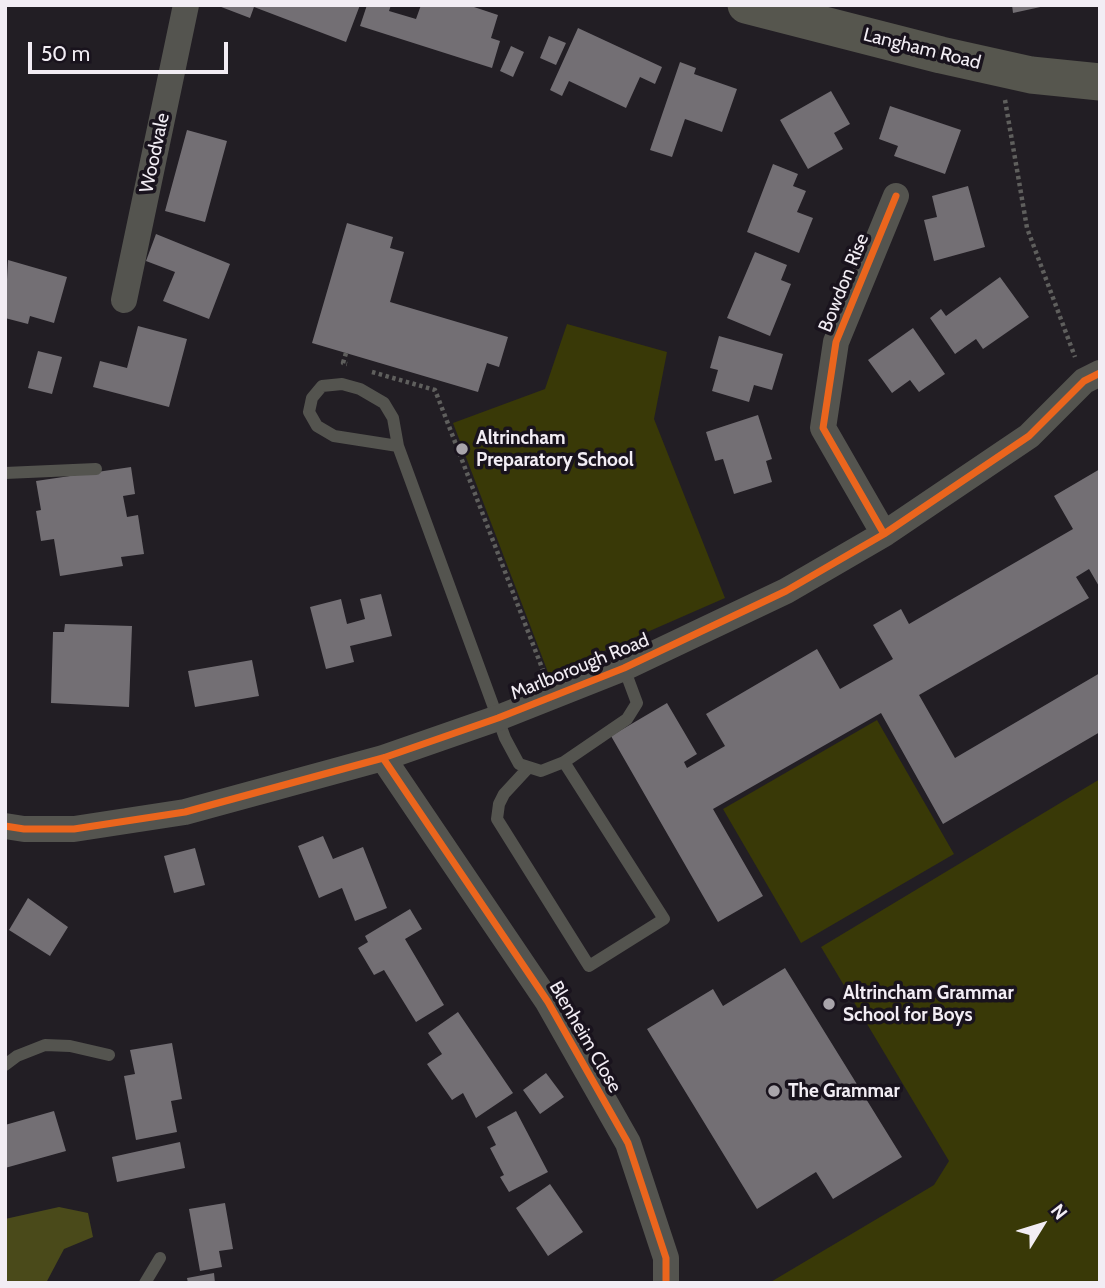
<!DOCTYPE html>
<html>
<head>
<meta charset="utf-8">
<style>
  body { margin:0 }
  #map { position:relative; width:1105px; height:1288px; overflow:hidden; background:#221e24; font-family:Cabin,sans-serif }
  canvas { display:block }
  .frame { position:absolute; inset:0; border:7px solid #f2edf4; pointer-events:none }
  .north { position:absolute; left:1007px; top:1190px; width:70px; height:70px; -webkit-text-stroke:5px #19131d; paint-order:stroke; rotate:52deg; font-size:19px; font-weight:700; line-height:28px; text-align:center; color:#f2edf4 }
  .north::after { content:''; display:block; margin:auto; width:24px; height:32px; background:#f2edf4; clip-path:polygon(50% 0,100% 100%,50% 72%,0 100%) }
  .scale { position:absolute; left:28px; top:42px; width:200px; height:32px; box-sizing:border-box; border:4px solid #f2edf4; border-top:0; padding-left:9px; font-size:21px; line-height:24px; white-space:nowrap; color:#f2edf4; -webkit-text-stroke:5px #19131d; paint-order:stroke }
</style>
</head>
<body>
<div id="map">
<canvas width="1105" height="1288"></canvas>
<div class="frame"></div>
<div class="north">N</div>
<div class="scale">50 m</div>
</div>
<script>
const ctx = document.querySelector('canvas').getContext('2d');
ctx.lineJoin = 'round';
function paint(path, color) {
  ctx.fillStyle = color;
  ctx.fill(path, 'evenodd');
}
function poly(rows) {
  const path = new Path2D();
  for (const r of rows) {
    path.moveTo(r[0], r[1]);
    for (let i = 2; i < r.length; i += 2) path.lineTo(r[i], r[i + 1]);
  }
  return path;
}
function stroke(path, color, width, dash) {
  ctx.strokeStyle = color;
  ctx.lineWidth = width;
  ctx.lineCap = dash ? 'butt' : 'round';
  ctx.setLineDash(dash || []);
  ctx.stroke(path);
}
function write(font, color, halo, rows, align = 'center') {
  ctx.font = font + ' Cabin,sans-serif';
  ctx.lineWidth = 7;
  ctx.setLineDash([]);
  ctx.textBaseline = 'middle';
  ctx.strokeStyle = halo;
  ctx.fillStyle = color;
  for (const [text, x, y, turn = 0] of rows) {
    ctx.save();
    ctx.translate(x, y);
    ctx.rotate((+turn || 0) * Math.PI / 180);
    ctx.textAlign = isNaN(turn) ? turn : align;
    if (halo) ctx.strokeText(text, 0, 0);
    ctx.fillText(text, 0, 0);
    ctx.restore();
  }
}
paint(poly([
  [567,324,667,352,654,419,725,598,549,675,453,423,545,389],
  [877,720,954,854,801,943,723,809],
  [1100,779,1100,1283,769,1283,934,1185,949,1161,821,947]
]), '#393907');
paint(poly([
  [59,1207,88,1213,93,1237,64,1249,46,1283,5,1283,5,1219]
]), '#4a4a1a');
paint(poly([
  [216,5,360,5,346,42,254,7,250,18],
  [367,5,391,5,389,11,416,19,421,5,468,5,498,15,491,38,500,41,492,68,360,26],
  [1012,5,1044,5,1045,6,1013,13],
  [578,28,662,67,655,84,640,77,626,108,569,81,562,96,550,90],
  [549,36,566,43,556,65,540,58],
  [511,46,524,52,513,77,500,71],
  [680,62,696,68,694,74,737,89,722,132,685,119,672,157,650,150],
  [831,91,850,124,834,133,843,149,808,169,780,120],
  [890,106,961,130,945,174,894,156,898,146,879,139],
  [187,130,227,141,205,222,165,211],
  [773,164,798,174,793,186,806,191,797,212,813,218,799,253,747,232],
  [968,186,985,247,934,261,924,220,937,217,932,196],
  [347,223,393,237,390,248,404,252,390,302,508,337,499,367,487,363,478,392,312,343],
  [156,234,230,264,209,319,163,301,175,272,146,261],
  [755,252,787,265,781,280,791,284,770,336,727,318],
  [8,260,67,277,54,323,30,316,28,324,5,318],
  [1000,277,1029,317,983,349,976,339,955,354,930,318,941,309,946,316],
  [138,326,187,339,169,407,93,387,100,361,127,368],
  [913,328,945,374,919,392,910,380,892,393,868,360],
  [719,336,783,354,772,390,754,385,749,402,712,391,718,370,710,368],
  [38,351,62,357,52,394,28,388],
  [758,415,772,459,766,461,772,482,734,494,723,459,715,461,706,432],
  [131,467,135,494,123,496,127,517,138,515,144,554,121,557,123,566,60,576,54,539,41,541,36,511,41,510,36,481],
  [1100,469,1100,588,1089,569,1076,577,1089,598,919,695,955,758,1100,673,1100,732,943,824,881,713,713,809,763,896,718,922,611,736,667,703,697,754,684,762,687,768,725,746,706,714,817,649,840,689,893,659,873,625,901,609,909,624,1073,529,1054,496],
  [381,594,392,636,350,646,354,662,326,669,310,607,341,599,347,624,365,619,360,599],
  [65,624,132,626,129,707,51,703,53,632,64,632],
  [252,660,259,696,195,707,188,671],
  [323,836,333,859,363,847,387,908,355,921,342,888,319,898,298,846],
  [195,848,205,885,174,893,164,856],
  [28,898,68,927,50,956,9,930],
  [410,909,422,929,405,939,444,1005,416,1022,384,970,374,975,358,948,368,942,365,936],
  [785,968,902,1157,833,1199,816,1172,757,1209,647,1029,713,989,723,1006],
  [458,1012,513,1093,476,1118,463,1093,452,1100,427,1064,442,1054,428,1033],
  [172,1043,182,1099,171,1101,177,1132,136,1140,124,1076,135,1074,130,1050],
  [546,1073,564,1097,540,1114,523,1090],
  [54,1111,66,1151,5,1168,5,1125],
  [516,1111,548,1172,509,1192,500,1177,504,1175,490,1148,496,1145,487,1127],
  [180,1142,185,1168,117,1182,112,1157],
  [550,1184,583,1232,548,1256,516,1208],
  [225,1203,233,1249,219,1251,222,1267,200,1271,189,1209],
  [214,1273,215,1283,188,1283,187,1278]
]), '#736f74');
stroke(poly([
  [1005,100,1027,228,1075,357],
  [346,353,343,363,347,364],
  [372,372,435,390,544,673]
]), '#5f5f5d', 4.5, [3.5, 3.5]);
stroke(poly([
  [398,446,334,436,317,426,309,412,312,398,322,386,342,384,360,389,384,403,393,418,398,446,505,738,519,764,541,771,564,762,627,719,637,703,624,668],
  [5,473,96,469],
  [529,767,504,794,499,804,497,819,589,966,664,919,564,762],
  [5,1065,17,1056,45,1045,70,1046,109,1055],
  [145,1283,160,1258]
]), '#54544f', 12);
stroke(poly([
  [124,300,186,5],
  [884,534,823,428,836,342,896,196],
  [383,758,548,1002,628,1143,666,1258,666,1283],
  [5,826,24,829,74,829,185,812,383,758,498,718,624,668,786,591,884,534,1029,436,1084,381,1100,373]
]), '#54544f', 26);
stroke(poly([
  [746,5,941,55,1031,75,1100,82]
]), '#56564e', 37);
stroke(poly([
  [884,534,823,428,836,342,896,196],
  [383,758,548,1002,628,1143,666,1258,666,1283],
  [5,826,24,829,74,829,185,812,383,758,498,718,624,668,786,591,884,534,1029,436,1084,381,1100,373]
]), '#eb651d', 7);
for (const [x, y, r, color] of [
  [462,449,7,"#a9a5ab"],
  [829,1004,7,"#a9a5ab"],
  [774,1091,7,"#a9a5ab"]
]) {
  const dot = new Path2D();
  dot.arc(x, y, r, 0, 2 * Math.PI);
  ctx.fillStyle = color;
  ctx.fill(dot);
  stroke(dot, '#19131d', 2.5);
}
write('19px', '#f2edf4', '#19131d', [
  ["Langham Road",922,49,14],
  ["Woodvale",155,153,-78],
  ["Bowdon Rise",844,283,-68],
  ["Marlborough Road",580,667,-22],
  ["Blenheim Close",585,1037,60]
]);
write('bold 19px', '#f2edf4', '#19131d', [
  ["Altrincham",476,438],
  ["Preparatory School",476,460],
  ["Altrincham Grammar",843,993],
  ["School for Boys",843,1015],
  ["The Grammar",788,1091]
], 'left');
</script>
</body>
</html>
